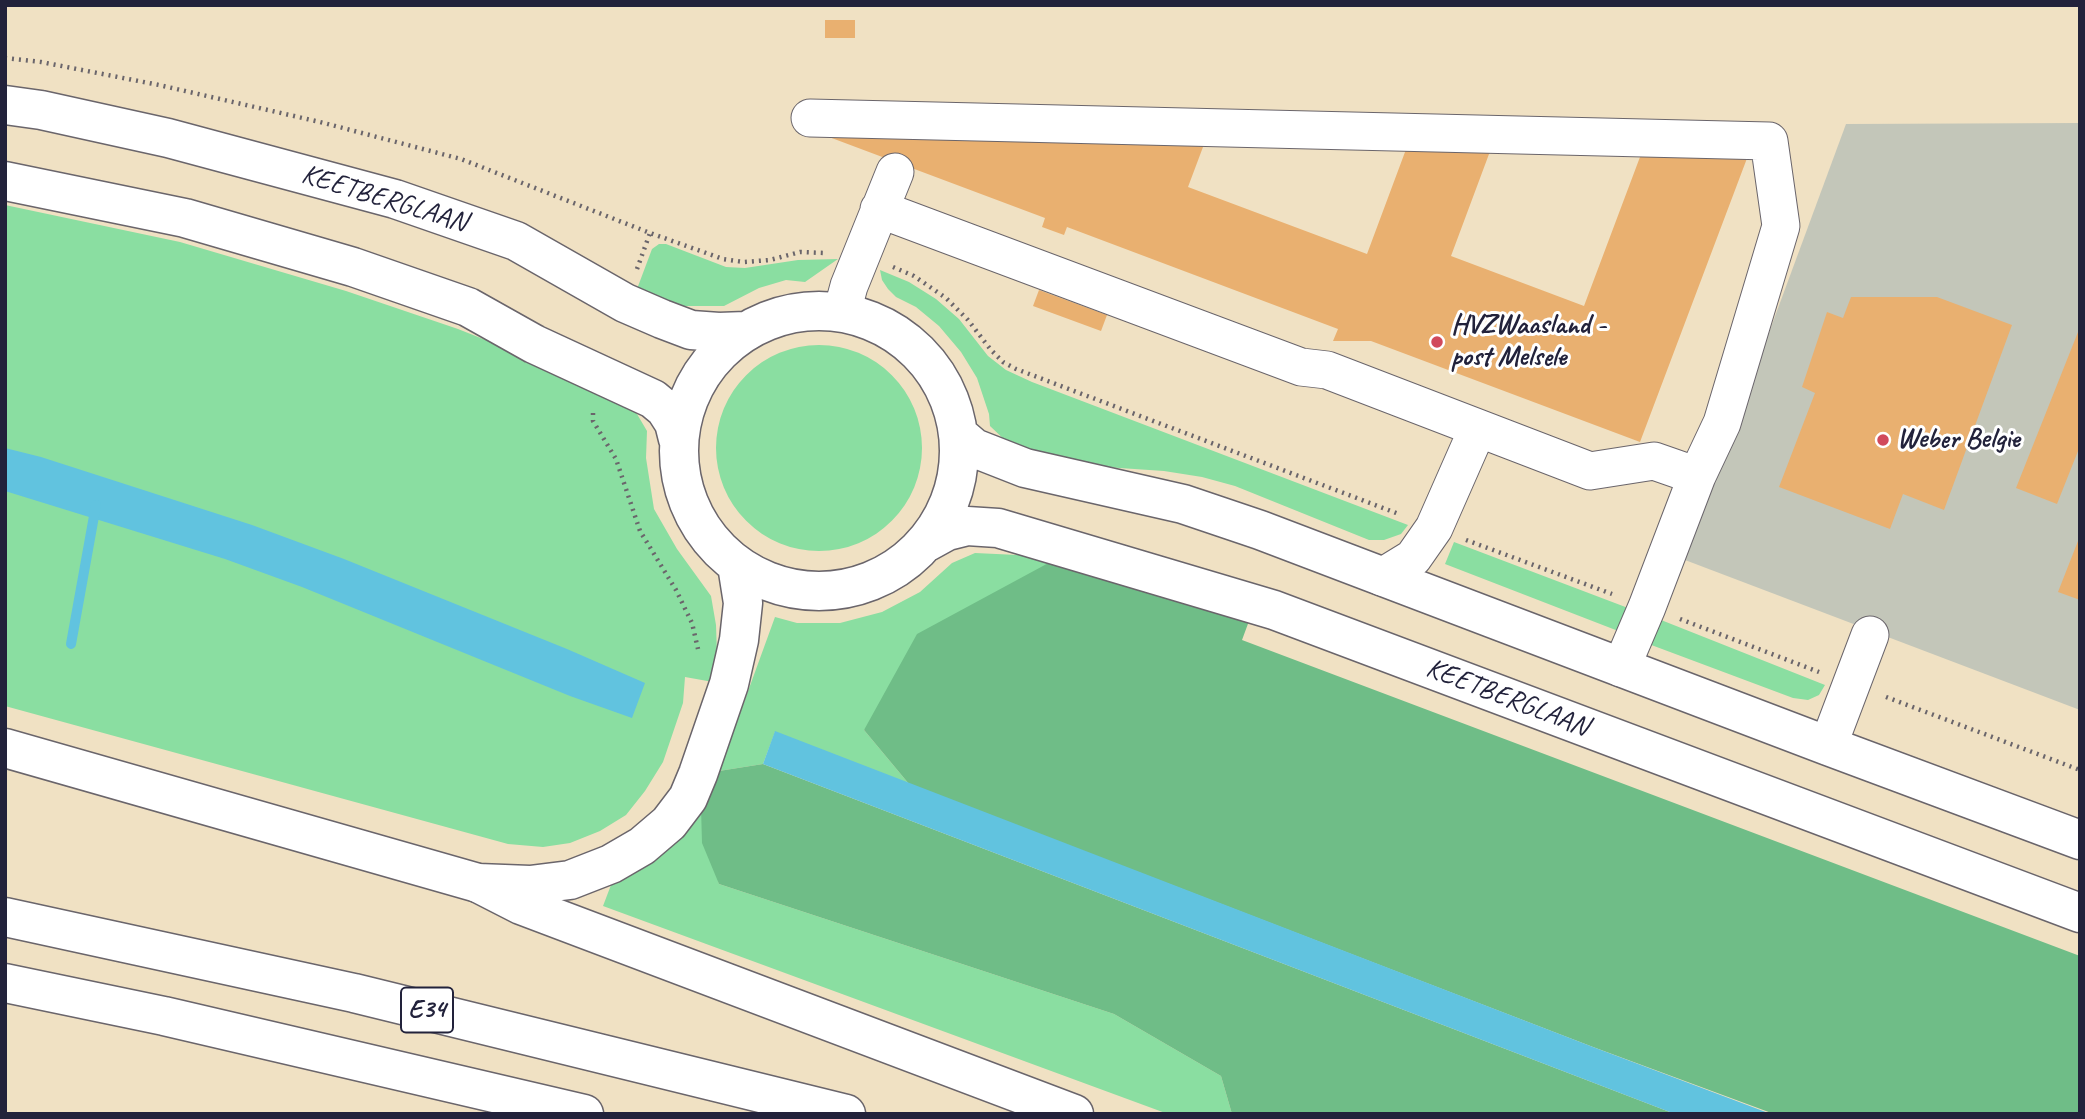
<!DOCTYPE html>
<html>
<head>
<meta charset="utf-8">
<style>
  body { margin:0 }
  #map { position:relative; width:2085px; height:1119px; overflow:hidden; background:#f0e1c3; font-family:Caveat,sans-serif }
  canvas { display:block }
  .frame { position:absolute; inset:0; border:7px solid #22223b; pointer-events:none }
</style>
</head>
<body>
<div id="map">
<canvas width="2085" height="1119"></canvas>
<div class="frame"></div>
</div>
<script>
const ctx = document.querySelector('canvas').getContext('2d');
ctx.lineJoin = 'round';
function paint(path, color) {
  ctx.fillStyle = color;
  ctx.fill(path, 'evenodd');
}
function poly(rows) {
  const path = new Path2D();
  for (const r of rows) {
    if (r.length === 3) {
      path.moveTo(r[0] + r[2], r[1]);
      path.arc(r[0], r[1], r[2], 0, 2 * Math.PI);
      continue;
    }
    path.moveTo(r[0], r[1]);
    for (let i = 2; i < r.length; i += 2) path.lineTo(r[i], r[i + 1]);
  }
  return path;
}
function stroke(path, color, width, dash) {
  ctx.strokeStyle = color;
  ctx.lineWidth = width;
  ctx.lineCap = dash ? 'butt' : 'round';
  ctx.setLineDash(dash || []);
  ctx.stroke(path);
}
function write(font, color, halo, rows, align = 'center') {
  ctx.font = font + ' Caveat,sans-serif';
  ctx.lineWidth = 6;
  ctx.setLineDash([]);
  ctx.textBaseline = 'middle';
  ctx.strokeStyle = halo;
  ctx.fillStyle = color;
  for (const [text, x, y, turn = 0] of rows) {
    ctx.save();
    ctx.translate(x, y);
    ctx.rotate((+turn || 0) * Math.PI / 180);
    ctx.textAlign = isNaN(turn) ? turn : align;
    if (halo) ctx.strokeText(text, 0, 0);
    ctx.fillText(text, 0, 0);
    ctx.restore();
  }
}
paint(poly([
  [2080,123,2080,710,1685,560,1846,124]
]), '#c3c6b9');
paint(poly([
  [5,205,180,242,346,291,458,329,601,386,620,397,637,414,647,431,646,458,654,509,677,549,711,596,716,625,717,654,713,682,685,677,683,703,663,762,645,791,626,815,600,831,570,843,543,847,508,844,5,706],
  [659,244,666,244,726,267,745,268,798,260,838,259,805,282,786,280,759,288,724,306,684,306,662,300,637,289,652,249],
  [880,270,909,282,936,299,959,319,988,356,1006,370,1032,382,1408,525,1401,534,1384,540,1369,540,1235,486,1202,477,1164,471,1075,465,1009,444,990,426,989,414,977,378,961,352,939,326,916,307,896,297,888,289,882,280],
  [819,448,103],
  [1454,542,1636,611,1626,634,1445,564],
  [975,553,1039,556,1054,560,864,730,909,784,775,732,763,764,719,771,775,617,797,623,840,623,882,612,920,592,952,563],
  [1656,618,1825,685,1819,695,1808,700,1793,698,1646,643],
  [701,806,719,884,1114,1014,1221,1076,1232,1114,1168,1114,603,906,611,885]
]), '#8adea1');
paint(poly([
  [1054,560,1249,621,1242,640,2080,956,2080,1114,1774,1114,1593,1047,909,784,864,730,917,634],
  [763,764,1675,1114,1232,1114,1221,1076,1114,1014,719,884,702,843,701,807,719,771]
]), '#6fbd87');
paint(poly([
  [5,448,41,457,252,525,344,559,567,649,645,683,632,718,570,696,302,587,225,559,5,491],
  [775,731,1593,1047,1771,1114,1675,1114,763,764]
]), '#61c3df');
stroke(poly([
  [71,644,96,505]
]), '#61c3df', 10);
paint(poly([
  [825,20,855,20,855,38,825,38],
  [813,131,1206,139,1188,187,1367,254,1408,144,1492,146,1451,256,1584,306,1643,149,1749,153,1640,442,1371,341,1333,341,1338,329,1067,227,1064,235,1042,227,1045,218],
  [1039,290,1107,315,1101,331,1033,306],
  [1851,297,1937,297,2012,325,1944,510,1903,494,1890,529,1779,487,1815,393,1802,387,1827,312,1843,318],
  [2080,327,2080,446,2057,504,2016,488],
  [2078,541,2080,542,2080,600,2058,592]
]), '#e9b070');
const minor = poly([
  [810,118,1769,141,1781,226,1722,423,1697,476,1654,461,1590,471,1327,370,1301,367,879,209],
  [842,312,849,286,895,172],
  [1382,577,1413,558,1434,528,1478,428],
  [1621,668,1647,607,1697,476],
  [1828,746,1870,635]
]);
const major = poly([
  [5,105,41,110,168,138,395,199,516,241,625,303,662,319,691,330,719,332,746,331],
  [5,181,185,218,353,267,468,307,534,344,653,399,665,409,674,423,678,439],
  [819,451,140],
  [960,436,974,448,1025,468,1183,504,1260,530,1828,746,2080,840],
  [927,542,947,531,967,526,998,528,1274,610,2080,913],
  [5,748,478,883,530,885,570,880,611,864,642,846,669,823,688,798,698,774,729,684,739,640,743,603,737,565]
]);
const highway = poly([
  [478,883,521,905,1074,1114],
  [5,917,354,993,846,1114],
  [5,983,164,1016,584,1114]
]);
stroke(minor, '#6a656b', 39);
stroke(major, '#6a656b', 41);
stroke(highway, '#6a656b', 41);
stroke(poly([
  [5,58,41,62,159,85,320,122,461,159,650,233,723,259,744,262,770,260,800,252,824,253],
  [893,267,914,276,946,298,968,320,991,350,1003,362,1016,369,1399,514],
  [637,269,650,233],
  [593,413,593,421,616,459,640,531,676,590,692,623,698,649],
  [1466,540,1612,594],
  [1680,619,1819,672],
  [1886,697,2080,770]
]), '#6a656b', 4.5, [2, 5]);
stroke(minor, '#fff', 37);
stroke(major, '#fff', 38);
stroke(highway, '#fff', 38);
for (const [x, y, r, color] of [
  [1437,342,7,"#d1495b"],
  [1883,440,7,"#d1495b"]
]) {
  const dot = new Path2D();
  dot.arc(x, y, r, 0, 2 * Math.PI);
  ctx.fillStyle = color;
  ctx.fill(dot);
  stroke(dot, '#fff', 2.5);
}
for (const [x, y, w] of [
  [427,1010,52]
]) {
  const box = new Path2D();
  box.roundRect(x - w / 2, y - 22.5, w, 45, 5);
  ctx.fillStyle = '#fff';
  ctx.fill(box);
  stroke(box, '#22223b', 2);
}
write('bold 26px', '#22223b', null, [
  ["E34",427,1010]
]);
write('28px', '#22223b', '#fff', [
  ["KEETBERGLAAN",384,199,17],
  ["KEETBERGLAAN",1507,698,21]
]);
write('bold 28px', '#22223b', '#fff', [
  ["HVZWaasland -",1451,326],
  ["post Melsele",1451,358],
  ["Weber Belgie",1897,440]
], 'left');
</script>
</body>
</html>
